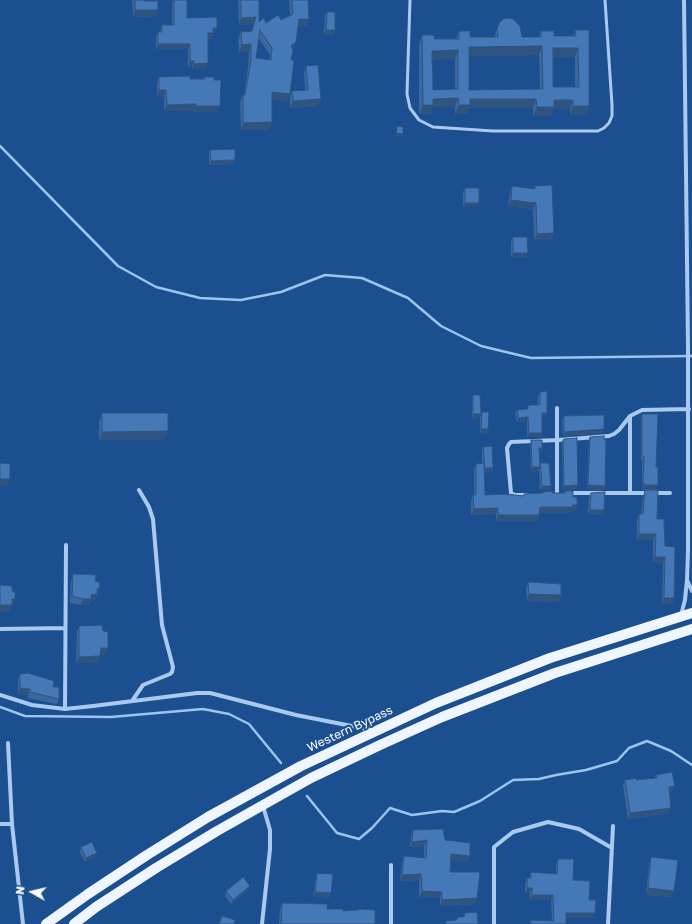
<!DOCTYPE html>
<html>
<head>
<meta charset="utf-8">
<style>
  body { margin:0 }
  #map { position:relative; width:692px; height:924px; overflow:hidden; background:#1b4f8f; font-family:"Golos Text",sans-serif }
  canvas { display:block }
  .north { position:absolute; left:12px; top:872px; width:40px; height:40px; -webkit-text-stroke:3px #1b4f8f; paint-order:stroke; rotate:278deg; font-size:11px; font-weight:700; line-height:16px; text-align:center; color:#fff }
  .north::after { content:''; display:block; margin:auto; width:14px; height:18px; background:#fff; clip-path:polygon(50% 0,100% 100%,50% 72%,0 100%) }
</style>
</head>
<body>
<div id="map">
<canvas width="692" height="924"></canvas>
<div class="north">N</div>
</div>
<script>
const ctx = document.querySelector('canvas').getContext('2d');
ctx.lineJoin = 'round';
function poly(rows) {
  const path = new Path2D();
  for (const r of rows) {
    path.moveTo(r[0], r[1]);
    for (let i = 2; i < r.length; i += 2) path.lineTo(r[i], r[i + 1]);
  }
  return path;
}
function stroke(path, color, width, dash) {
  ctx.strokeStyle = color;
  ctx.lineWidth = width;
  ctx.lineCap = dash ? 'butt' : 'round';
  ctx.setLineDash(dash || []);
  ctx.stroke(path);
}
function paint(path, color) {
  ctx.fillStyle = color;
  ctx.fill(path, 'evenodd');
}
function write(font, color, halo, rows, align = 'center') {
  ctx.font = font + ' "Golos Text",sans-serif';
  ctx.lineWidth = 4;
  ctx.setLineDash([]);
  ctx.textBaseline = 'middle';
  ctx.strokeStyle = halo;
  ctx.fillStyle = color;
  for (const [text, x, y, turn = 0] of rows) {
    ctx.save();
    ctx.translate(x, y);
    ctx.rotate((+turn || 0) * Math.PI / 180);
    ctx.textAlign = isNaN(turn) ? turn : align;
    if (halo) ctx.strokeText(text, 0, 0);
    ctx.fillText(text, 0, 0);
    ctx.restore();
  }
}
stroke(poly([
  [0,146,118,266,156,287,200,298,241,300,281,292,325,275,362,278,408,298,441,326,481,346,531,358,692,356],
  [0,707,25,716,111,717,203,709,229,714,249,724,281,763],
  [307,796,337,833,359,839,372,828,390,808,412,815,442,811,454,812,480,801,513,780,539,779,556,775,586,770,617,761,629,748,647,741,671,751,692,765]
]), '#9cc4f0', 2.5);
stroke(poly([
  [410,0,407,94,410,108,419,120,433,127,493,131,598,131,604,128,609,123,612,116,612,105,605,0]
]), '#a9c9ee', 3);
stroke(poly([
  [557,408,557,494],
  [568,493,670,493],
  [630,493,630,416],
  [529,495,515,495,511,493,507,448,509,444,511,442,558,440,609,436,614,434,619,430,630,416,642,410,689,409],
  [687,580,692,591],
  [681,615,685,600,687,580,688,551,688,347,684,0],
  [0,629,65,628],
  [0,695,32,705,65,709,93,706,197,693,210,693,296,715,372,730],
  [132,701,143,685,170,674,172,672,173,667,162,625,153,519,149,507,139,490],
  [65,709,66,545],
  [8,743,12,824,23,924],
  [0,824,12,824],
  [262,924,270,849,270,830,263,806],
  [391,924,391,865],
  [494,924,494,847,513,832,548,822,579,829,612,848],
  [608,924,613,826]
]), '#a9c9ee', 4);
stroke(poly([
  [46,924,88,894,147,855,208,817,301,766,436,703,550,658,692,613],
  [74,924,96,907,156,868,217,831,311,778,380,745,442,717,555,673,692,629]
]), '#f0f6ff', 10);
paint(poly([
  [132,0,144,0,144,1,156,16,133,17],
  [173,0,187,0,187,18,217,28,215,33,213,33,211,39,208,39,206,69,192,69,192,66,188,67,188,49,156,49,156,37,158,32,160,32,162,25,172,25,172,4],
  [238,0,259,0,259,22,266,23,281,20,290,16,289,0,308,0,309,19,306,26,298,26,291,60,287,101,272,99,272,122,269,130,241,130,240,102,243,95,244,95,248,67,249,52,239,52,238,39,241,32,252,31,253,25,239,25],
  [259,39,270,55,269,60,256,58],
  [327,12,335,30,333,35,324,35,325,16],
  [499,23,522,37,539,37,541,31,554,36,573,36,575,30,589,106,586,114,570,115,570,109,553,109,551,116,533,116,533,108,469,108,467,114,455,114,455,107,432,107,430,114,419,114,419,44,422,35,434,39,456,39,459,31,470,37,494,37],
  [539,55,540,89,469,90,469,56],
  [553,57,575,57,575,87,553,87],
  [432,59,455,59,455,90,433,90],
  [306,66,321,99,318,106,290,108,290,97,292,91,305,90,304,73],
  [159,77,190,79,204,79,204,77,214,80,218,112,194,112,194,111,164,111,164,97,157,97,157,83],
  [210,150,235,160,234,164,209,165,209,153],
  [512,186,534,189,535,186,554,233,551,240,534,240,533,209,508,206,510,192],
  [465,188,479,203,477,207,463,207,463,192],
  [513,237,526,257,511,257,511,242],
  [540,392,547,413,546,417,542,417,542,433,541,437,527,437,527,421,517,422,515,414,517,410,527,409,528,405,538,405,538,396],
  [473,395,479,419,472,419,472,399],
  [482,412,487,434,480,434,480,417],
  [102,413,165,440,99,440,99,422],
  [642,414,656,467,656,490,643,490,643,488,642,488,642,460,641,460,641,419],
  [564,416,602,433,563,436,562,420],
  [590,437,604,490,587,489,589,441],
  [531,440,541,452,539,453,540,465,540,463,551,486,549,490,540,490,539,469,538,471,531,472,530,445],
  [563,440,576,490,563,490,562,445],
  [483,447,493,468,492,472,484,473,485,495,523,496,524,494,542,493,543,492,552,493,564,493,565,491,573,497,575,511,571,511,570,513,540,513,537,521,496,521,496,514,471,515,471,501,473,495,474,495,474,469,476,464,482,463,482,451],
  [645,490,657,519,665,546,674,598,672,604,662,604,663,563,653,563,653,540,637,540,637,521,639,514,641,514,643,497],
  [591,493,603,515,588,514,589,497],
  [73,574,95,581,100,587,95,600,90,601,89,605,80,605,70,603,71,581],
  [528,582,561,595,559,602,527,601,526,589],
  [79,626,106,654,100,655,98,663,76,663,77,632],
  [20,674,53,687,59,699,57,704,28,698,28,695,18,694,18,679],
  [656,775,675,786,673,791,669,792,669,813,628,819,623,785,625,780,636,780,655,778],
  [413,830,445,840,470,856,467,862,451,860,450,872,475,904,440,906,440,897,419,897,419,880,400,881,402,862,404,856,424,858,424,846,410,847,411,836],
  [81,847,95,857,85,862,80,852],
  [651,857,672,897,646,895,649,864],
  [558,859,573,880,589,900,593,918,566,918,566,924,530,924,531,920,552,921,551,900,530,900,530,893,525,893,525,883,527,878,529,878,531,872,556,874,556,864],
  [317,873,331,893,329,898,313,896,316,877],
  [249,890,231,904,225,896,226,891],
  [282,903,327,909,343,911,375,924,279,924,280,909]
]), '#3a679d');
paint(poly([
  [135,10,158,10,156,16,133,17],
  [256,17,253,25,239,25,241,18],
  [299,19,309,19,306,26,296,26],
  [213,28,217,28,215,33,213,33,211,39,206,39,208,33],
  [326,30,335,30,333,35,324,35],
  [296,42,293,49,288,54,291,46],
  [158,44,190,44,188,49,156,49],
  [251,44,249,52,239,52,242,45],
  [542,46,539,55,465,56,469,47],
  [553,48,578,48,575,57,550,57],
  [458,50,455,59,429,60,432,51],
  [190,61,194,61,192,66,188,67],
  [208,63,206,69,192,69,194,64],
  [159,90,166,90,164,97,157,97],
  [272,92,290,94,287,101,270,99],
  [458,98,455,107,432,107,430,114,419,114,423,105,433,99],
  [321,99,318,106,290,108,293,101],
  [470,99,536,99,533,108,469,108,467,114,455,114,459,105],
  [554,100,573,100,570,109,553,109,551,116,533,116,537,107],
  [196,104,194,111,164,111,167,105],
  [196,106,220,106,218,112,194,112],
  [573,106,589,106,586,114,570,115],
  [272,122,269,130,241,130,243,123],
  [396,133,403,134,402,136,395,136],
  [235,160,234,164,209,165,211,161],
  [511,200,536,203,533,209,508,206],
  [465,203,479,203,477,207,463,207],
  [554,233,551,240,534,240,537,234],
  [513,253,528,253,526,257,511,257],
  [542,413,547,413,546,417,540,417],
  [473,414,481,414,479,419,472,419],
  [528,417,527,421,517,422,518,418],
  [481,429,488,429,487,434,480,434],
  [604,429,602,433,563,436,564,432],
  [168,431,165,440,99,440,102,432],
  [529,433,542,433,541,437,527,437],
  [539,448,542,448,541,452,538,453],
  [532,467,540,467,538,471,531,472],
  [485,468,493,468,492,472,483,473],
  [0,479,10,479,7,486,0,486],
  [643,484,645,484,643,488,642,488],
  [578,485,576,490,563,490,564,486],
  [588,485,605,486,604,490,587,489],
  [645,485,658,485,656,490,643,490],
  [542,486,551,486,549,490,540,490],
  [577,505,575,511,571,511,570,513,538,513,540,507],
  [498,508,496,514,471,515,474,509],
  [590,510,604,510,603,515,588,514],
  [498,515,539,515,537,521,496,521],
  [639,534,656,534,653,540,637,540],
  [655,557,665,557,663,563,653,563],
  [100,587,95,600,90,601,89,605,80,605,83,599,91,595],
  [529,594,561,595,559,602,527,601],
  [664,598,674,598,672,604,662,604],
  [12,599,15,599,9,612,0,612,0,605],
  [101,648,108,648,106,654,98,655],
  [100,656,98,663,76,663,79,657],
  [20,688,30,689,28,695,18,694],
  [675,786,673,791,667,793,669,787],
  [671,808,669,813,628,819,630,813],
  [427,840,424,846,410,847,412,842],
  [97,853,95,857,85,862,86,858],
  [451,854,470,856,467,862,449,860],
  [421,874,419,880,400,881,402,875],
  [250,886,249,890,231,904,233,900],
  [527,888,532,888,530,893,525,893],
  [648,888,674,891,672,897,646,895],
  [422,891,442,892,440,897,419,897],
  [315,892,331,893,329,898,313,896],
  [532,895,553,895,551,900,530,900],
  [477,898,475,904,440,906,442,900],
  [566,913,595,913,593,918,565,918]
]), '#305480');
const building = poly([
  [135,0,144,0,144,1,158,1,158,10,135,10,135,0],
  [174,0,187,0,187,18,217,17,217,28,213,28,213,33,208,33,208,63,194,64,194,61,190,61,190,44,158,44,158,32,162,32,162,25,174,25,174,0],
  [241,0,259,0,259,22,264,18,266,23,278,15,281,20,293,14,292,0,308,0,309,19,299,19,296,42,291,46,293,50,291,60,294,60,290,94,272,92,272,122,243,123,243,95,245,95,251,60,251,44,242,45,241,32,252,31,256,17,241,18,241,0],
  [260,30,272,48,271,60,256,58,260,30],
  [327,12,335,12,335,30,326,30,327,12],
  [508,18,513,19,520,26,522,37,541,37,541,31,554,31,554,36,576,36,575,30,589,30,589,106,573,106,573,100,554,100,554,107,537,107,536,99,470,99,470,105,459,105,458,98,433,99,433,105,423,105,422,35,434,35,434,39,459,39,459,31,470,31,470,37,498,37,497,29,499,23,503,19,508,18],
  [542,46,543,89,469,90,469,47,542,46],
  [553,48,578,48,579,87,553,87,553,48],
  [458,50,458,89,433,90,432,51,458,50],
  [318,65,321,99,293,101,292,91,308,90,306,66,318,65],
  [190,76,190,79,205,79,204,77,214,77,214,80,221,80,220,106,196,106,196,104,167,105,166,90,159,90,159,77,190,76],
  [397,126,403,127,403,134,396,133,397,126],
  [235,149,235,160,211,161,210,150,235,149],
  [552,185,554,233,537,234,536,203,511,200,512,186,535,189,535,186,552,185],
  [465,188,479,188,479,203,465,203,465,188],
  [513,237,527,237,528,253,513,253,513,237],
  [547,391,547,413,542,413,542,433,529,433,528,417,518,418,517,410,528,409,528,405,540,405,540,392,547,391],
  [473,395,480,395,481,414,473,414,473,395],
  [482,412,489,412,488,429,481,429,482,412],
  [102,413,168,413,168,431,102,432,102,413],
  [642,414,658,414,656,467,658,467,658,485,645,485,645,484,643,484,644,456,642,456,642,414],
  [604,415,604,429,564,432,564,416,604,415],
  [604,436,604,440,606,440,605,486,588,485,590,437,604,436],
  [577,438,578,485,564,486,563,440,564,439,577,438],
  [531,440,542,440,542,448,539,448,540,467,532,467,531,440],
  [492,446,493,468,485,468,483,447,492,446],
  [0,463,10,464,10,479,0,479,0,463],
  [484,463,485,495,506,494,524,496,524,494,543,493,543,492,552,491,552,493,565,493,565,491,573,491,573,497,577,497,577,505,572,505,573,507,540,507,539,515,498,515,498,508,474,509,473,495,476,495,476,464,484,463],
  [540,463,549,463,551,486,542,486,540,463],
  [645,490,658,490,657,519,664,519,665,546,675,547,674,598,664,598,665,557,655,557,656,534,639,534,639,514,643,514,645,490],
  [605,492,604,510,590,510,591,493,605,492],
  [73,574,96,575,95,581,99,582,100,587,97,589,97,594,91,595,91,599,83,599,72,596,73,574],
  [528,582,561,584,561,595,529,594,528,582],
  [0,585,12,586,12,591,15,592,15,599,12,599,12,605,0,605,0,585],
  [102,625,103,631,108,632,108,648,101,648,100,656,79,657,79,626,102,625],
  [28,673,54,681,53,687,59,687,59,699,30,692,30,689,20,688,20,674,28,673],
  [672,772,675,786,669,787,671,808,630,813,625,780,636,778,636,780,657,778,656,775,672,772],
  [443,829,445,840,470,843,470,856,451,854,450,872,480,872,477,898,442,900,442,892,422,891,421,874,402,875,404,856,426,858,427,840,412,842,413,830,443,829],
  [92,842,97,853,86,858,81,847,92,842],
  [651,857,678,860,674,891,648,888,651,857],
  [558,859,574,859,573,880,590,881,589,900,596,900,595,913,566,913,566,924,531,924,531,920,554,921,553,895,532,895,532,888,527,888,527,878,531,878,531,872,557,874,558,859],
  [317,873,333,874,331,893,315,892,317,873],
  [243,877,250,886,233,900,226,891,243,877],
  [282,903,327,904,327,909,343,909,343,911,359,910,359,909,375,910,375,924,281,924,282,903],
  [477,912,478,924,446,924,446,921,456,920,459,917,464,917,465,913,477,912],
  [222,916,235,920,234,924,219,924,222,916]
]);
paint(building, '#4478b7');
stroke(building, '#305480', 1);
write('12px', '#fff', '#1b4f8f', [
  ["Western Bypass",350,729,-25]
]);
</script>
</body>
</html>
